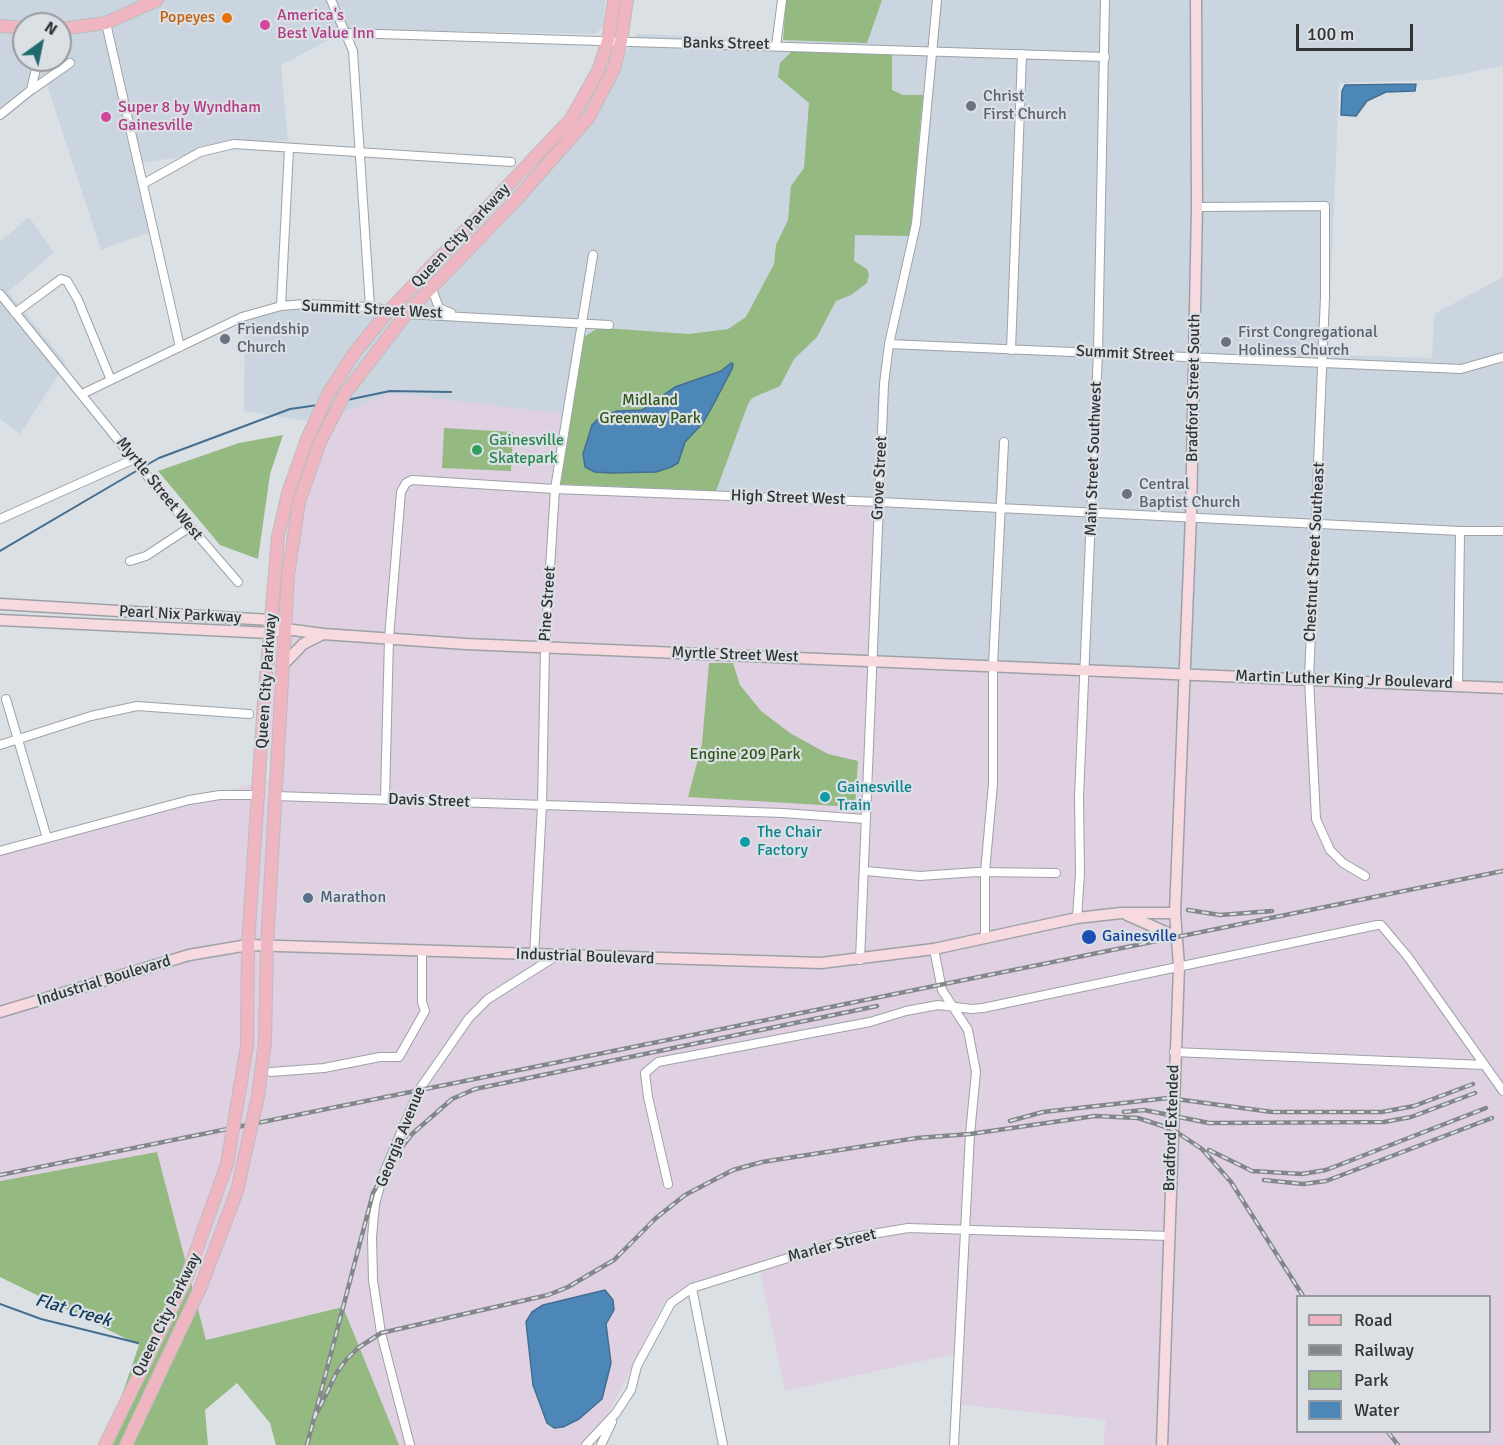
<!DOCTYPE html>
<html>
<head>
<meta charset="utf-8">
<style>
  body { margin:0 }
  #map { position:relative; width:1503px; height:1445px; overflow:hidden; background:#dbe0e5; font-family:Signika,sans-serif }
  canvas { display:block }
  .legend { position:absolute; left:1296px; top:1295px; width:195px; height:138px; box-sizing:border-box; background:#dbe0e5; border:2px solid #979a9e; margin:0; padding:8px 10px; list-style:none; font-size:18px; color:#303234 }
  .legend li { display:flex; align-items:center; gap:12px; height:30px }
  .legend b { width:30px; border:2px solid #979a9e }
  .north { position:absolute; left:12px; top:12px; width:60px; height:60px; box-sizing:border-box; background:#dbe0e5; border:2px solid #979a9e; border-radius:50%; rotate:33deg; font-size:16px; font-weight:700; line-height:24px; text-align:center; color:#303234 }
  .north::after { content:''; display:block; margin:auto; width:21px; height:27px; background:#1f6b6c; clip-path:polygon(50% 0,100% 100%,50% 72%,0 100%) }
  .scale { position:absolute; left:1296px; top:24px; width:117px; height:27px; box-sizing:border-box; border:3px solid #303234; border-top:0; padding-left:8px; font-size:18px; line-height:21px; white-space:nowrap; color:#303234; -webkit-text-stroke:4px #dbe0e5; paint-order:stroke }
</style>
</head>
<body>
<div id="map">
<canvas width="1503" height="1445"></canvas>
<ul class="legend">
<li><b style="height:8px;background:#efb5c1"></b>Road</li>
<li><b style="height:8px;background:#83878a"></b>Railway</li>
<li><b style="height:16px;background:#94b981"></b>Park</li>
<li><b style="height:16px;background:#4c87b8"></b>Water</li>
</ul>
<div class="north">N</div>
<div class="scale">100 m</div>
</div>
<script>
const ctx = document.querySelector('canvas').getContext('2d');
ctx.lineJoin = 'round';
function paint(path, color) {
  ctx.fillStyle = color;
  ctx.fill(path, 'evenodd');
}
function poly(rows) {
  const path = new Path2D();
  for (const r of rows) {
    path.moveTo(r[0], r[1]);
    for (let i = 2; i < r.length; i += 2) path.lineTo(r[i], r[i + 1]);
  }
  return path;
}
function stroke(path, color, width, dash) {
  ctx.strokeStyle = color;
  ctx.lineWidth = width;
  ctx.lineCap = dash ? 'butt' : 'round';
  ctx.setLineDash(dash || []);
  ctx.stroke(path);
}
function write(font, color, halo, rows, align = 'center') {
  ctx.font = font + ' Signika,sans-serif';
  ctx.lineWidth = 4.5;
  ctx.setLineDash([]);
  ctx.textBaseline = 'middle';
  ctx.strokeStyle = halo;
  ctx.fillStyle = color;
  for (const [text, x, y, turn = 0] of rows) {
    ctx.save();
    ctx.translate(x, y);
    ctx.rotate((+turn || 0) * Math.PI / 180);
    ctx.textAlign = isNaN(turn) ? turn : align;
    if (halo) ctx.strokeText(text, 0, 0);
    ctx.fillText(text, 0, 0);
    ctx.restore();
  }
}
paint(poly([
  [0,0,605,0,603,27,595,34,350,29,281,65,288,140,135,164,150,232,101,250,47,85,0,120],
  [24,24,60,24,60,60,24,60],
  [786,0,1503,0,1503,66,1432,80,1339,83,1328,355,1432,358,1434,314,1503,277,1503,686,868,657,879,502,555,489,318,423,244,411,245,316,281,299,389,311,489,212,583,125,637,34,783,40],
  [29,217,54,252,8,292,66,363,20,434,0,419,0,242]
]), '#cad5df');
paint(poly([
  [390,393,566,414,555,489,879,502,868,657,1503,686,1503,1445,1103,1445,1106,1420,956,1404,959,1353,785,1391,759,1267,693,1284,662,1305,593,1445,399,1445,343,1307,206,1340,157,1152,0,1181,0,848,269,780,269,732,279,584,288,575,318,423],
  [1298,1296,1490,1296,1490,1432,1298,1432]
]), '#dfd0e2');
paint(poly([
  [786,0,882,0,867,43,783,40],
  [792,51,892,54,892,90,903,95,923,95,910,236,855,235,854,261,867,269,869,274,867,283,851,295,836,301,817,337,794,359,780,386,752,398,748,404,716,491,559,484,582,340,587,335,598,328,604,328,689,334,728,329,746,317,774,264,776,245,788,220,791,186,804,168,809,103,778,77,780,63],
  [444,428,513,432,511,471,442,468],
  [283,435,270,474,258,559,220,545,158,471,239,443],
  [709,663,733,663,740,685,761,711,790,733,828,754,858,761,855,807,688,797,702,744],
  [157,1152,206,1340,343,1307,399,1445,276,1445,270,1423,237,1383,205,1410,208,1445,105,1445,139,1345,0,1277,0,1181]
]), '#94b981');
const water = poly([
  [1416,84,1415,91,1386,92,1367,101,1356,116,1341,115,1342,91,1345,85,1416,84],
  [731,363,733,364,732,369,712,407,703,423,685,442,678,463,671,467,656,472,611,473,595,472,585,467,583,454,592,425,599,418,617,411,642,410,675,387,721,371,731,363],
  [605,1290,613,1300,614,1310,606,1324,611,1363,602,1399,579,1419,563,1427,554,1428,547,1423,533,1385,526,1322,532,1312,543,1305,605,1290]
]);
paint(water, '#4c87b8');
stroke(water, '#446e90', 1.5);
stroke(poly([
  [347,400,390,391,451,392],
  [143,467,159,458,290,409,318,405],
  [0,551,138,470],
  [0,1304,41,1319,138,1343]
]), '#446e90', 2);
const street = poly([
  [331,0,353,51,370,307],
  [106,23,180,347],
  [347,33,1105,57],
  [776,46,782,0],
  [33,89,70,63],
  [0,115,31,90,38,60],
  [143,184,200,152,234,144,511,162],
  [1197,207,1325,206,1325,297,1309,679,1316,819,1330,850,1343,863,1365,876],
  [432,289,439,308,451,313],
  [0,294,157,488,238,582],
  [281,306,289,149],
  [15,313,61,279,67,281,78,300,111,380],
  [889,344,1461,369,1503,357],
  [1011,350,1022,54],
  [82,394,242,317,281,306,305,304,370,307,406,314,609,325],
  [0,519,134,459],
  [130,561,146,556,190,527],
  [1458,685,1460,531],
  [6,699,47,838],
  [0,745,91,716,137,706,249,714],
  [276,796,783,813,865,819],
  [385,799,389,638,401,492,406,483,412,480,555,489,879,502,1460,531,1503,531],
  [0,851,189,800,220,795,260,795],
  [866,871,920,876,977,872,1056,873],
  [1077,918,1080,873,1079,797,1098,352,1105,0],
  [985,939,985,872,993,784,993,665,1004,442],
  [934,949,942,990,968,1030,976,1072,970,1134,954,1445],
  [534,956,542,805,545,648,555,489,593,255],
  [860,960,884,384,889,344,916,224,937,0],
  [1174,1052,1484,1065],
  [271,1072,324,1068,380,1057,399,1057,425,1011,422,1002,422,952],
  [668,1184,648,1097,645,1073,658,1062,870,1022,906,1011,938,1005,972,1009,983,1008,1377,925,1381,925,1408,957,1503,1091],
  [692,1288,723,1445],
  [410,1445,381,1333,373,1280,372,1237,375,1204,383,1175,419,1090,469,1018,488,999,556,956],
  [586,1445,616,1413,631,1390,637,1366,671,1303,692,1288,855,1237,908,1228,1169,1236],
  [601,1445,612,1422]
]);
const secondary = poly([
  [0,604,271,620,286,629,323,634,466,644,1503,688],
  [0,620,270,633,278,631],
  [282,666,303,644,323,634],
  [1127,915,1177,937],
  [0,1012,189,955,248,945,821,963,934,949,1077,918,1121,913,1175,913],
  [1162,1445,1179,966,1175,913,1191,516,1197,207,1196,0]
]);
const primary = poly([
  [0,26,24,28],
  [60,29,106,23,157,0],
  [265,1042,267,945,288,575,299,502,320,442,344,395,406,314,515,201,589,117,614,69,621,41,627,0],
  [247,1046,248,945,264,700,278,537,288,493,307,439,328,394,355,352,387,313,571,119,598,71,608,41,614,0],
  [105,1445,186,1279],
  [126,1445,201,1286]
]);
stroke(street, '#9da2a7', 10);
stroke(secondary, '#9da2a7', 13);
stroke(primary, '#bdbdbe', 14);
stroke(street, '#fff', 8);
stroke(secondary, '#f7dae0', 10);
stroke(primary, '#efb5c1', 12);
const rail = poly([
  [1188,910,1220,915,1272,911],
  [1124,1112,1144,1110,1209,1123,1384,1122,1411,1117,1475,1093],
  [1010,1121,1043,1112,1168,1098,1272,1112,1382,1112,1414,1106,1473,1084],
  [1209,1150,1252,1171,1302,1174,1326,1170,1486,1108],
  [0,1175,1503,871],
  [1264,1180,1303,1184,1326,1181,1492,1118],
  [314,1419,337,1372,346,1360,358,1348,381,1333,548,1295,568,1287,614,1260,656,1218,685,1195,733,1170,762,1162,917,1138,970,1134,1095,1116,1138,1118,1172,1129,1202,1149,1231,1182,1303,1296],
  [1388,1432,1398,1445],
  [307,1445,373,1193,393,1158,412,1134,452,1099,475,1089,877,1006]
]);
stroke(rail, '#83878a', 4.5);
stroke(rail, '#dbe0e5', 2, [7]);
const primaryBridge = poly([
  [186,1279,227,1164,247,1046],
  [201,1286,237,1191,258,1096,265,1042]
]);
stroke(primaryBridge, '#bdbdbe', 14, []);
stroke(primaryBridge, '#efb5c1', 12);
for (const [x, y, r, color] of [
  [227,18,6,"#e8710a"],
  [265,25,6,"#d1479c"],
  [971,106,6,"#6b7280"],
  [106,117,6,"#d1479c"],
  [225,339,6,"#6b7280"],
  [1226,342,6,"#6b7280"],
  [477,450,6,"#2e9e5b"],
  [1127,494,6,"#6b7280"],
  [825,797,6,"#0f9aa8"],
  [745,842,6,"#0f9aa8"],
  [308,898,6,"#5c6f8a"],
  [1089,937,8,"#1a4fb4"]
]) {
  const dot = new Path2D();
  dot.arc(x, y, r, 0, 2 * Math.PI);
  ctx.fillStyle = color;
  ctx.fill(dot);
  stroke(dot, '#dbe0e5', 2);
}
write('16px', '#b23c85', '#dbe0e5', [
  ["America's",277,16],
  ["Best Value Inn",277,34],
  ["Super 8 by Wyndham",118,108],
  ["Gainesville",118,126]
], 'left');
write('16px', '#c56008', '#dbe0e5', [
  ["Popeyes",215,18]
], 'right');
write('16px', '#303234', '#dbe0e5', [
  ["Banks Street",726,44,1],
  ["Queen City Parkway",461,236,-47],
  ["Summitt Street West",372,310,3],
  ["Summit Street",1125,354,3],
  ["Bradford Street South",1194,388,-89],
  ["Main Street Southwest",1094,459,-88],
  ["Grove Street",880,478,-87],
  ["Myrtle Street West",159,489,51],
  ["High Street West",788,498,2],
  ["Chestnut Street Southeast",1315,552,-87],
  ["Pine Street",548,604,-86],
  ["Pearl Nix Parkway",180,615,3],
  ["Myrtle Street West",735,655,2],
  ["Martin Luther King Jr Boulevard",1344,680,2],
  ["Queen City Parkway",267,681,-86],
  ["Davis Street",429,801,2],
  ["Industrial Boulevard",585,957,2],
  ["Industrial Boulevard",104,981,-17],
  ["Bradford Extended",1172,1128,-88],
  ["Georgia Avenue",401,1137,-68],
  ["Marler Street",832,1246,-15],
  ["Queen City Parkway",167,1315,-64]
]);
write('16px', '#5b616d', '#dbe0e5', [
  ["Christ",983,97],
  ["First Church",983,115],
  ["Friendship",237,330],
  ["Church",237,348],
  ["First Congregational",1238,333],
  ["Holiness Church",1238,351],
  ["Central",1139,485],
  ["Baptist Church",1139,503]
], 'left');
write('16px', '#315717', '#dbe0e5', [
  ["Midland",650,401],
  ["Greenway Park",650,419],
  ["Engine 209 Park",745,755]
]);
write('16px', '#27864d', '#dbe0e5', [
  ["Gainesville",489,441],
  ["Skatepark",489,459]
], 'left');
write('16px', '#0d838f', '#dbe0e5', [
  ["Gainesville",837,788],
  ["Train",837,806],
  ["The Chair",757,833],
  ["Factory",757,851]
], 'left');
write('16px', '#4e5e75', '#dbe0e5', [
  ["Marathon",320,898]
], 'left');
write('16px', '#164399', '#dbe0e5', [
  ["Gainesville",1102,937]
], 'left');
write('italic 18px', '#0b3a5b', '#dbe0e5', [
  ["Flat Creek",73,1311,16]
]);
</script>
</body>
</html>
